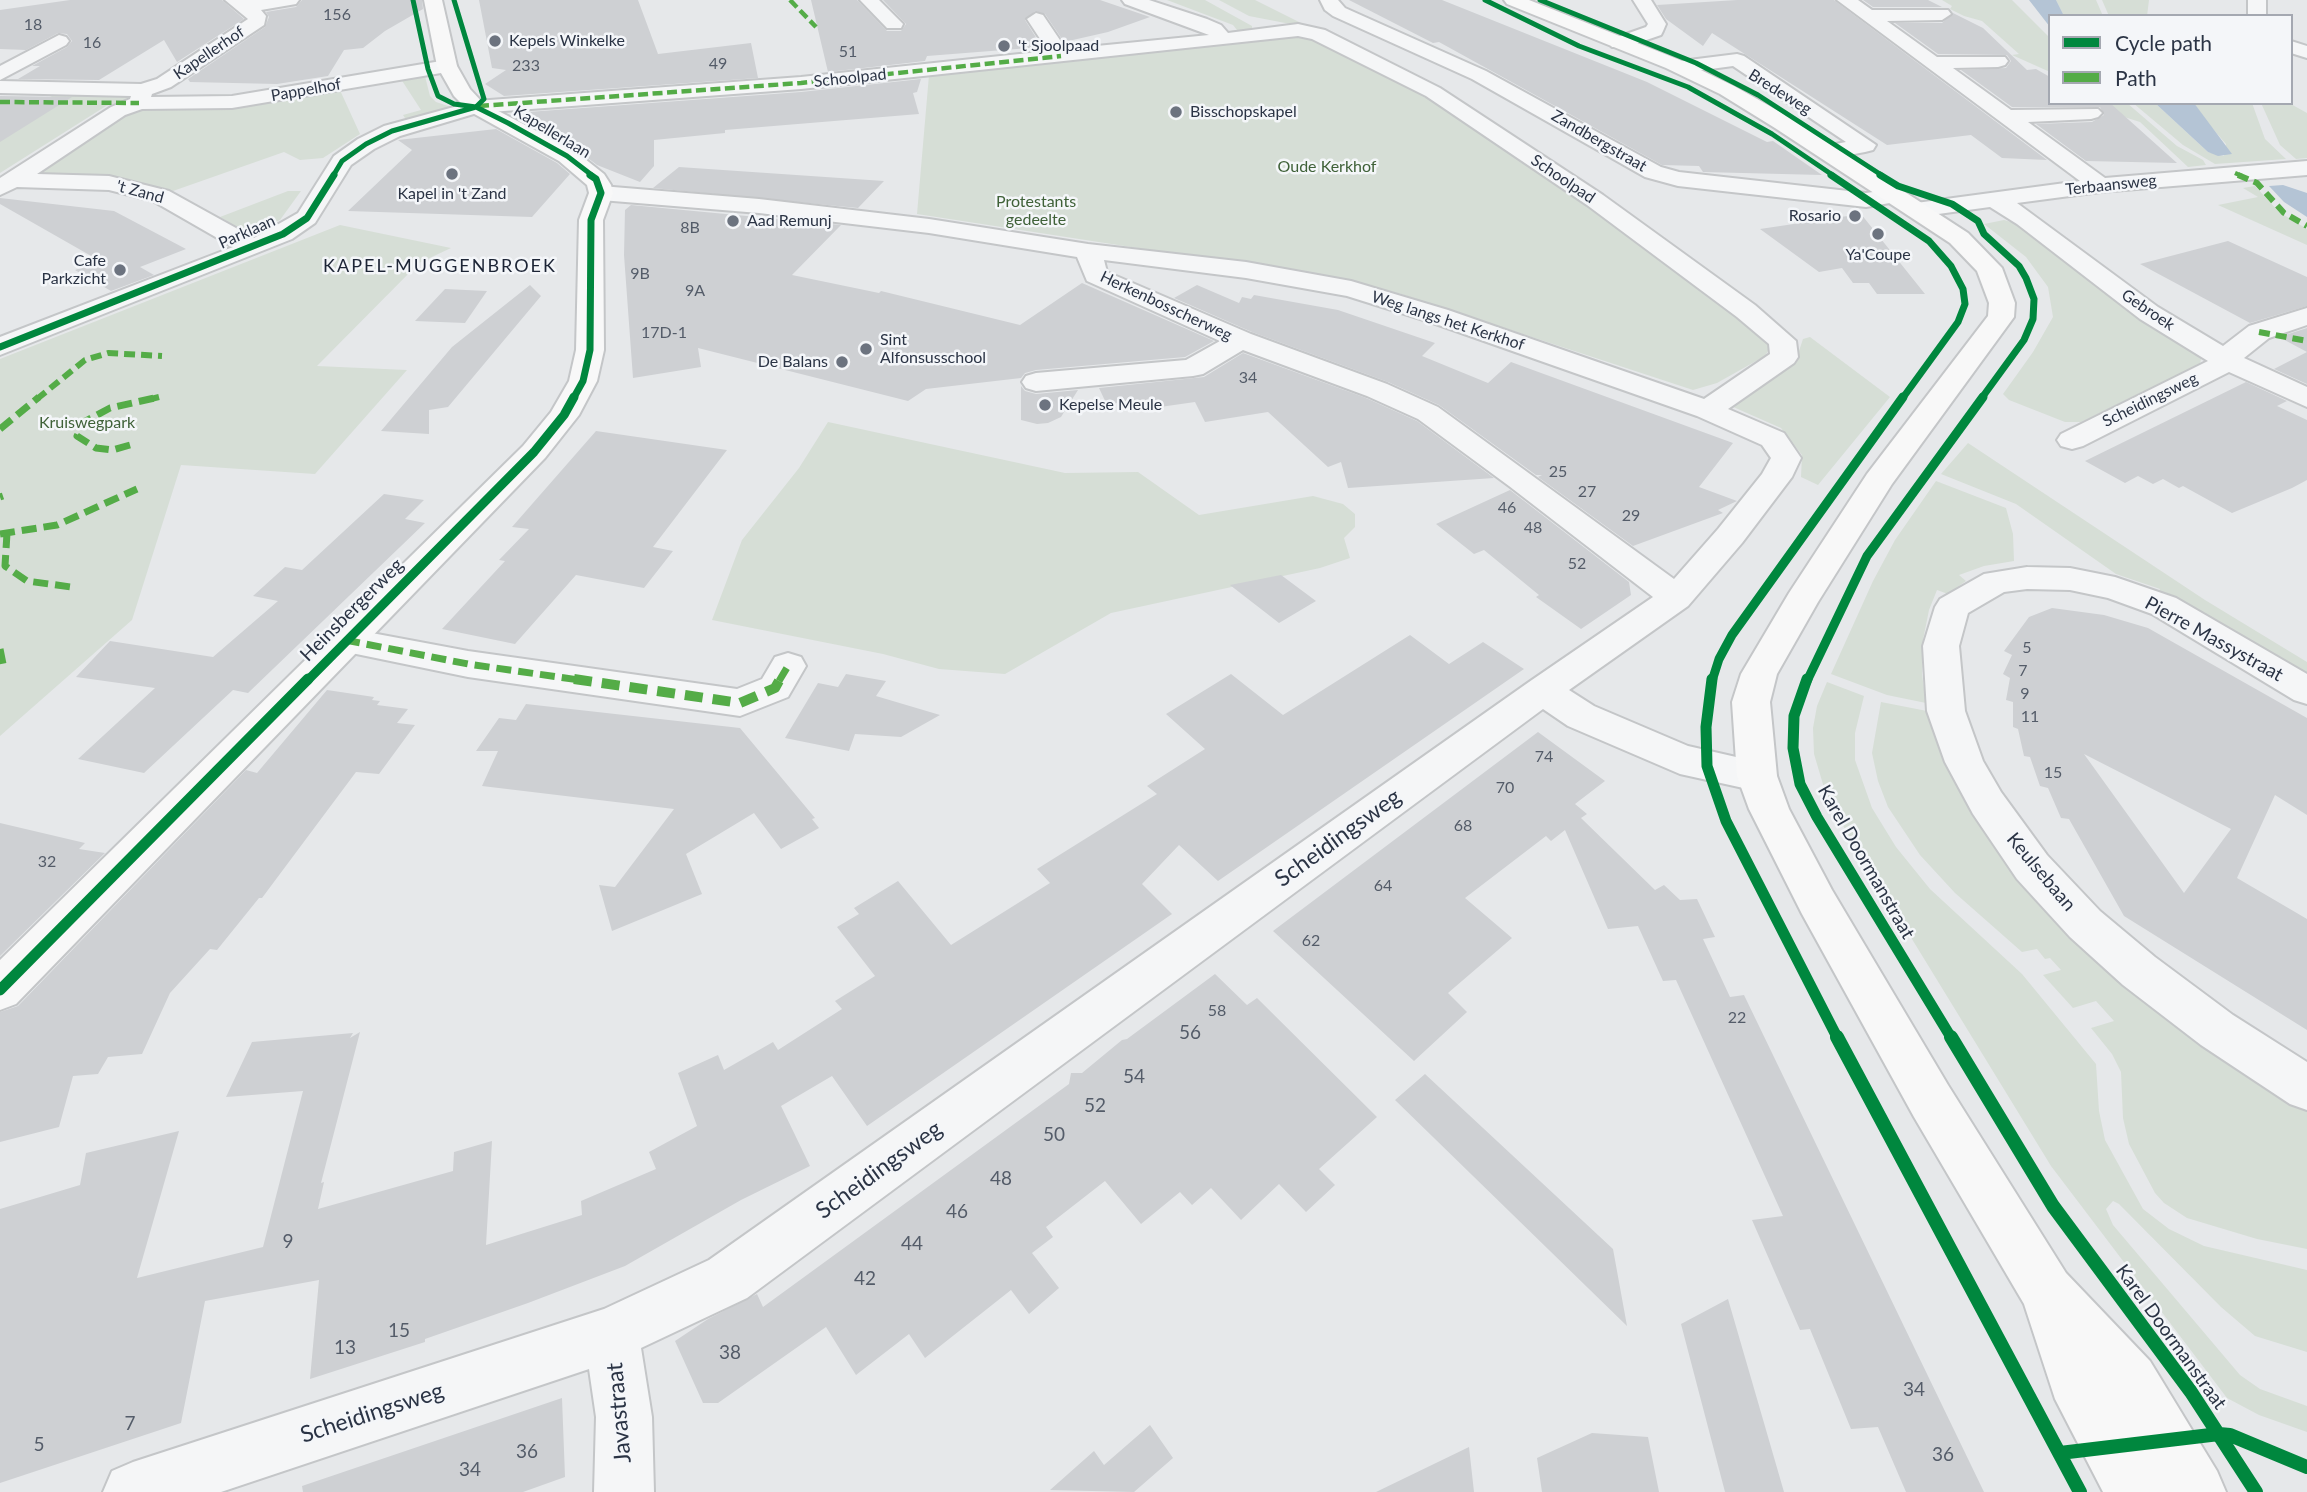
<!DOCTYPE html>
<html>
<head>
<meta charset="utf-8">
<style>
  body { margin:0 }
  #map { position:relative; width:2307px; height:1492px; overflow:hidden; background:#e6e8ea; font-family:Lato,sans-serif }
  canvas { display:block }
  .legend { position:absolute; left:2048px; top:14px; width:245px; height:91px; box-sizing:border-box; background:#f4f6f9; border:2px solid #a4a8b1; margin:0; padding:9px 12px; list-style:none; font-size:21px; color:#2b3445 }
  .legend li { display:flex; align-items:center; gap:14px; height:35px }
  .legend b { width:35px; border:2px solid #a4a8b1 }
</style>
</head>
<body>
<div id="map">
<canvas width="2307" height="1492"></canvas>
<ul class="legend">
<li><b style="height:9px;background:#00873e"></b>Cycle path</li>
<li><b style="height:9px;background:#54ac47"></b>Path</li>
</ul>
</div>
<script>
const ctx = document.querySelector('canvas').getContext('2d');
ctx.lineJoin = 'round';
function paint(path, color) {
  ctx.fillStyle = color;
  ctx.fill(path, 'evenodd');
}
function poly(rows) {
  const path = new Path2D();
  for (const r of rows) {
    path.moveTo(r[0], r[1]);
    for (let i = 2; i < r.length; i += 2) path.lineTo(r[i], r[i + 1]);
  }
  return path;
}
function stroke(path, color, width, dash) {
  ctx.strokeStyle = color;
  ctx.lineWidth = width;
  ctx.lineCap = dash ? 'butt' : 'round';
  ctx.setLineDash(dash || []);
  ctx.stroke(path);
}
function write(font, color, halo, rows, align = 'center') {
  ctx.font = font + ' Lato,sans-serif';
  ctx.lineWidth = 5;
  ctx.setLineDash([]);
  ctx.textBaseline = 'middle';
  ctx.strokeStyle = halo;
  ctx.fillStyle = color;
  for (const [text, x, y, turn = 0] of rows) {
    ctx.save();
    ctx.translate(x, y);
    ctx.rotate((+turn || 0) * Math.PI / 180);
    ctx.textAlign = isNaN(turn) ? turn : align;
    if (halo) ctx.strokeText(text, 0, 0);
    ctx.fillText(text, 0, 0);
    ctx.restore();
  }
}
paint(poly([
  [1167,0,1205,0,1252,26,1252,30,1231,34,1225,32,1237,30,1233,25],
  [1219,0,1255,0,1311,28,1249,16],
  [1942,0,2012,0,2050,38,2050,72,2012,55,2019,54,1982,21,1964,16,1950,9,1952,6],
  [2056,0,2096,0,2103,16,2064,16],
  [2102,0,2149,0,2147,16,2109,16],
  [1300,35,1382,73,1472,124,1697,280,1772,345,1765,356,1717,383,1693,390,1401,294,1345,280,917,214,929,75],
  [424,72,430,96,436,102,451,107,407,121,403,115,421,110,399,76],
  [339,88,360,134,323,158,300,160,284,152,173,191,117,178,34,175,133,108,229,106],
  [60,91,131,94,126,101,106,106,0,173,0,104,37,105],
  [2106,103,2127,103,2177,146,2203,160,2206,165,2188,167,2140,122,2121,116],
  [2133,103,2155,103,2208,152,2224,156,2226,144,2206,121,2194,103,2252,103,2265,139,2286,159,2215,164,2183,145],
  [2261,103,2289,103,2307,113,2307,158,2296,159,2280,145],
  [2255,186,2279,212,2307,229,2307,245,2218,205,2258,197,2243,188],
  [288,191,301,191,280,220,259,229,242,230,220,217],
  [2004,220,2018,224,2113,299,2202,354,2200,364,2081,422,2065,422,2009,400,2003,394,2033,352,2053,317,2048,287,2026,257,1984,224],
  [340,225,451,248,419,263,317,366,407,370,315,474,181,465,132,620,0,736,0,359],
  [1810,337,1890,397,1818,485,1801,477,1802,455,1781,428,1731,406,1795,363,1803,339],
  [828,422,1065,473,1138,472,1199,515,1313,496,1343,504,1355,514,1355,527,1344,538,1350,558,1320,568,1111,613,1005,674,939,669,883,654,712,620,742,540,799,468],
  [1968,443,2205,600,2307,662,2307,678,2157,594,2160,589,2116,574,2016,504,1941,474],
  [1936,481,2006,508,2013,534,2014,561,1984,566,1959,575,1966,581,1948,594,1937,590,1929,610,1923,640,1922,674,1926,703,1887,695,1831,674,1873,581,1895,540],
  [1827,682,1864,696,1855,733,1855,760,1872,808,1896,847,1930,889,2022,974,2096,1064,2099,1111,2105,1140,2143,1209,2169,1229,2204,1246,2307,1270,2307,1352,2255,1336,2221,1307,2119,1204,2113,1201,2106,1209,2113,1225,2240,1375,2260,1389,2307,1406,2307,1432,2259,1415,2227,1398,2051,1166,1847,833,1825,791,1814,754,1813,728,1817,706],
  [1881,702,1927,711,1949,772,1985,833,2017,874,2307,1110,2307,1249,2257,1239,2187,1218,2164,1203,2155,1193,2129,1144,2123,1118,2121,1072,2112,1054,2091,1028,2114,1021,2096,1001,2073,1008,2043,975,2061,970,2050,958,2045,959,2037,949,2022,952,1955,893,1920,855,1888,807,1878,781,1872,753]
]), '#d6ded6');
paint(poly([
  [2029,0,2056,0,2064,16,2050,16,2050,27],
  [2155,103,2194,103,2232,154,2218,156,2208,152],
  [2283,185,2307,193,2307,217,2284,202,2269,186]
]), '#b4c4d5');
paint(poly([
  [70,0,222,0,244,19,177,62,164,40,99,80,18,79,40,66,32,66,67,47,72,41,67,34,58,33,26,50,0,49,0,10],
  [302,0,422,0,423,9,385,31,363,48,344,50,328,76,277,84,190,82,188,79,265,27,269,17,266,12,296,7],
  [479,0,638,0,658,54,751,43,758,78,504,96,485,84,506,70,492,68],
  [811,0,857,0,887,31,901,31,906,24,883,0,1100,0,1150,17,1108,32,1064,42,1045,14,1035,11,1025,20,1042,47,927,56,925,61,828,72],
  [1349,0,1442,0,1647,82,1767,142,1773,141,1822,175,1703,172,1699,166,1662,165,1439,42,1433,43],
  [1737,0,1834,0,2047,160,2002,158,1971,135,1887,145,1712,33,1703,46,1666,19,1657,5],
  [1863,0,1928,0,1942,7,1873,7],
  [1953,13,1983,28,2027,70,2036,69,2050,77,2050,103,2110,103,2177,163,2086,161,2036,124,2092,122,2104,115,2100,107,2012,107,1961,70,2006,68,2011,61,2007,55,1938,54,1895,23,1942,23],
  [921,79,917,92,913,93,919,114,725,130,725,133,654,140,654,166,640,182,597,165,576,149,532,125,547,124,528,112,801,92],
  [0,96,72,97,0,142],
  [496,129,557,163,570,174,532,217,348,211,412,150,398,140],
  [679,167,884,181,858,208,653,188],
  [0,198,114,211,186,249,140,267,154,275,111,291,75,270,100,261,0,204],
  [631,205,841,225,792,275,879,293,881,291,1020,325,1082,283,1214,341,1185,357,1036,370,1025,373,1021,378,926,389,908,401,698,348,701,367,633,378,624,255,625,210],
  [1861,214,1925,294,1877,294,1869,283,1853,283,1842,268,1819,272,1760,229],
  [2228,241,2307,277,2307,306,2250,323,2140,264],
  [530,285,541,296,448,407,429,410,429,434,381,431,452,347],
  [1197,285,1239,303,1242,297,1251,299,1254,295,1338,310,1435,343,1422,356,1488,383,1511,362,1733,443,1699,487,1737,501,1718,510,1723,513,1633,546,1538,477,1542,475,1536,475,1439,405,1388,382,1252,332,1174,298],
  [445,289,487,291,465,323,415,321],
  [2307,328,2307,352,2279,337],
  [2307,352,2307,384,2274,369],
  [1243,353,1366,398,1417,421,1494,478,1348,488,1341,462,1328,467,1268,412,1205,422,1195,402,1132,411,1127,401,1107,405,1099,388,1204,377],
  [2246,382,2287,401,2277,406,2307,420,2307,480,2292,488,2232,513,2183,486,2179,488,2163,479,2153,484,2138,476,2125,483,2085,461],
  [1021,386,1025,391,1036,394,1078,390,1061,417,1048,423,1037,424,1021,420],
  [596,431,727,450,653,547,673,551,644,588,576,575,515,644,442,629,505,561,499,560,529,529,512,527],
  [1510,490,1629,582,1631,595,1581,629,1536,597,1539,595,1484,550,1474,554,1436,524],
  [384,494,424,500,405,519,425,523,248,693,233,690,144,773,78,759,155,688,76,677,110,641,213,657,278,601,253,596,285,567,302,570],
  [1281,575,1316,601,1279,623,1230,585],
  [2052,608,2104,615,2148,628,2307,718,2307,815,2275,795,2237,878,2307,919,2307,1030,2124,916,2069,819,2061,818,2048,788,2040,786,2030,757,2024,756,2018,729,2013,727,2013,702,2006,700,2010,678,2003,674,2012,655,2004,651,2029,617],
  [2084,754,2231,829,2184,893],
  [1410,635,1449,664,1483,642,1524,669,1218,881,1179,845,1142,884,1172,914,867,1126,832,1076,781,1106,810,1166,741,1200,625,1266,528,1303,425,1339,425,1342,310,1379,319,1280,205,1301,181,1423,0,1483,0,1209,80,1185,86,1153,179,1131,137,1278,263,1247,303,1091,226,1097,252,1042,353,1033,350,1038,360,1032,321,1183,324,1182,318,1209,453,1171,454,1152,492,1141,486,1245,582,1215,581,1201,656,1169,649,1152,697,1126,678,1073,718,1055,724,1070,773,1042,778,1050,842,1009,835,1001,875,976,837,927,859,914,854,908,898,881,951,945,1050,883,1037,869,1157,794,1147,786,1205,749,1166,714,1231,674,1283,715],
  [846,674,886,681,876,696,940,715,901,737,855,734,849,751,785,738,818,683,838,687],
  [327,690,374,697,372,700,380,701,377,705,408,709,397,723,415,725,379,774,356,772,262,898,259,898,217,950,210,949,170,993,142,1054,108,1057,98,1074,73,1076,59,1127,0,1142,0,1012,18,1006,246,770,257,773],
  [526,704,740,728,815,818,812,819,819,828,781,849,754,813,686,854,702,894,612,931,599,885,615,887,674,809,482,786,498,751,476,751,499,718,516,720],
  [1538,732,1605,781,1575,804,1587,814,1581,818,1655,890,1664,885,1680,900,1697,899,1715,937,1703,939,1730,997,1744,995,1984,1492,1906,1492,1878,1427,1851,1429,1810,1329,1800,1330,1752,1220,1783,1216,1676,980,1663,981,1638,926,1608,929,1565,830,1551,841,1546,836,1465,898,1512,938,1448,993,1467,1012,1414,1061,1273,931],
  [0,823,85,843,79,849,105,853,0,956],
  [1215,974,1247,1005,1257,998,1377,1117,1319,1169,1335,1185,1306,1212,1279,1184,1241,1220,1211,1188,1192,1205,1180,1192,1141,1224,1105,1181,1046,1227,1053,1237,1032,1253,1059,1288,1029,1314,1011,1290,925,1358,909,1334,856,1375,826,1327,718,1403,703,1403,675,1341,708,1319,757,1294,763,1307,1069,1084,1071,1073,1082,1073,1122,1040,1127,1039],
  [1425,1074,1613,1249,1627,1326,1395,1100],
  [1728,1299,1753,1385,1784,1492,1725,1492,1681,1324],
  [562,1398,565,1477,523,1492,303,1492,302,1486],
  [1150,1425,1173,1458,1134,1492,1050,1490,1094,1451,1104,1465],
  [1592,1433,1648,1437,1659,1492,1542,1492,1537,1458],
  [1469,1447,1474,1492,1376,1492]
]), '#ced0d3');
const street = poly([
  [225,0,299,0,296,4,261,10,266,16,264,25,171,87,152,94,151,97,232,96,447,60,454,62,457,66,454,70,447,72,232,108,142,109,125,115,37,174,109,176,169,191,254,238,298,213,334,156,358,139,384,126,476,101,801,77,1048,51,1027,19,1036,13,1043,15,1066,49,1209,35,1125,4,1122,0,1149,0,1207,19,1221,25,1228,33,1298,24,1325,30,1440,88,1603,195,1755,305,1796,341,1798,357,1794,363,1728,409,1784,433,1801,458,1792,477,1742,543,1688,606,1569,690,1594,706,1688,746,1771,765,1777,776,1771,787,1757,791,1680,774,1568,726,1543,709,747,1298,641,1348,652,1417,654,1492,594,1492,596,1417,589,1369,221,1492,103,1492,112,1471,133,1462,604,1309,709,1260,1529,682,1653,597,1509,486,1418,419,1367,396,1243,350,1203,374,1193,376,1036,391,1026,388,1022,382,1026,376,1036,373,1186,360,1220,341,1087,281,1077,257,929,233,759,213,601,200,593,198,589,193,593,188,601,186,759,199,929,219,1088,244,1246,262,1351,281,1448,310,1704,399,1770,354,1769,344,1737,317,1587,205,1426,96,1312,39,1298,36,801,89,477,113,400,136,374,149,351,165,315,223,292,239,0,355,0,337,233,247,153,201,109,190,17,187,0,195,0,178,111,107,130,99,131,96,0,93,0,81,141,84,157,79,248,19,225,0],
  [1104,260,1246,278,1347,296,1430,322,1697,416,1762,445,1771,458,1762,474,1718,529,1674,579,1438,407,1387,384,1251,334,1107,272,1104,260],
  [860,0,879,0,903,24,901,28,887,28,860,0],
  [1320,0,1338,0,1345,8,1486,71,1661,167,1679,172,1866,193,1894,189,1902,191,1906,196,1902,201,1866,207,1678,186,1645,177,1472,79,1333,16,1325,10,1320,0],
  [1633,0,1651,0,1666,24,1663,31,1661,35,1626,47,1612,47,1609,43,1612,39,1646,27,1648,24,1633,0],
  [1837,0,1858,0,1872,10,1948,10,1951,14,1942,20,1887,21,1937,57,2005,57,2008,61,2005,65,1998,67,1953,68,2011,110,2098,109,2102,113,2098,117,2091,119,2028,122,2105,178,2307,161,2307,175,2100,192,2017,203,2158,307,2223,346,2249,326,2307,308,2307,325,2269,338,2244,358,2307,387,2307,407,2229,372,2083,446,2072,449,2061,446,2057,440,2061,434,2208,361,2140,319,2017,224,1990,207,1916,217,1908,215,1904,210,1908,205,1916,203,2080,181,1837,0],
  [2248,0,2266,0,2266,16,2248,16,2248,0],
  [59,35,66,37,69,41,66,45,0,80,0,66,59,35],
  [2291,41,2307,46,2307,58,2291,53,2291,41],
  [1737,54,1744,56,1876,145,1873,150,1865,152,1828,159,1820,157,1817,152,1820,147,1846,142,1733,66,1681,73,1674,71,1671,67,1674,63,1681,61,1737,54],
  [2027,567,2070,568,2115,577,2176,598,2307,674,2307,704,2294,700,2152,614,2108,598,2070,590,2027,589,2004,592,1968,613,1959,646,1965,711,1983,761,2001,792,2047,855,2100,911,2155,957,2233,1015,2307,1062,2307,1110,2290,1104,2201,1045,2123,985,2070,937,2017,879,1973,814,1945,762,1927,711,1923,646,1935,607,1940,599,1984,574,2027,567],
  [345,628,468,651,737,689,762,679,775,657,788,653,801,657,806,666,788,697,740,716,468,677,332,649,327,640,332,631,345,628]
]);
const secondary = poly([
  [424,0,442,0,457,66,470,89,483,103,575,151,604,174,611,185,613,193,603,220,604,350,597,381,579,415,545,458,16,1004,0,1010,0,960,523,446,551,412,569,381,576,350,579,220,589,193,587,185,559,161,469,111,454,96,437,66,424,0],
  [1504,0,1529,0,1680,60,1734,86,1791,118,1968,233,2002,268,2015,303,2014,317,1892,484,1818,602,1777,674,1770,702,1777,776,1789,809,1832,890,1948,1085,2066,1273,2150,1361,2217,1471,2226,1492,2103,1492,2055,1399,2024,1304,1914,1117,1802,914,1749,809,1737,776,1732,702,1741,674,1789,593,1867,474,1988,316,1989,303,1977,271,1950,243,1775,128,1720,94,1666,68,1507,4,1504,0]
]);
stroke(street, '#c4c6c8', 4);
stroke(secondary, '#c4c6c8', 4);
paint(street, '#f5f6f7');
paint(secondary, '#f8f8f8');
stroke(poly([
  [790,0,816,27],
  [0,102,139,103],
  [479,106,801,83,1061,56],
  [2235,173,2242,176]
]), '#54ac47', 4.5, [10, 4.5]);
stroke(poly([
  [2238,175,2257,183,2284,213,2307,226],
  [2259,332,2307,341],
  [37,399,85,360,108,353,162,356],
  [151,399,159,397]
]), '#54ac47', 6, [11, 6]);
stroke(poly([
  [0,429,39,397],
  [130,445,112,450,96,448,77,436,84,422,110,408,159,397],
  [0,497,3,496],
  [7,533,5,566,27,581,71,587],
  [0,534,57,525,137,489],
  [345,640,468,664,586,681],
  [0,649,3,664,0,666],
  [779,681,788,666]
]), '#54ac47', 7, [15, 7]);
stroke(poly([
  [574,679,740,703,775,688,780,679]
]), '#54ac47', 10, [18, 10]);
stroke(poly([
  [413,0,428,69,438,96,454,104,476,107,508,123,567,156,593,176],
  [1485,0,1579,46,1688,87,1772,134,1834,176],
  [1540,0,1696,63,1758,95,1883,176],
  [333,176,342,161,366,144,392,131,476,107,484,99,454,0]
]), '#00873e', 5);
stroke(poly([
  [1831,175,1929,241,1951,266,1963,289,1965,304,1958,322,1902,399],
  [1880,175,1898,186,1952,204,1978,221,1984,234,2019,266,2026,278,2034,299,2033,319,2024,340,1981,399],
  [0,347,283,234,307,218,334,175],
  [573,399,583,381,590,350,591,220,601,193,596,179,590,175]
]), '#00873e', 7);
stroke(poly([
  [307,681,534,452,564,415,574,397],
  [1712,681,1719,659,1732,635,1903,397],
  [1807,681,1867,556,1983,397]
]), '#00873e', 9);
stroke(poly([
  [1712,679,1706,727,1707,766,1726,821,1838,1039],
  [1807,679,1794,716,1793,748,1800,784,1817,817,1952,1039],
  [0,990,308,679]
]), '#00873e', 11);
stroke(poly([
  [1837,1037,2080,1492],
  [1951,1037,2053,1206,2191,1392,2256,1492],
  [2060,1453,2219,1434,2230,1435,2307,1467]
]), '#00873e', 14);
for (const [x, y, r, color] of [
  [495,41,7,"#6c737f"],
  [1004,46,7,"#6c737f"],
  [1176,112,7,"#6c737f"],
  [452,174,7,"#6c737f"],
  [1855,216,7,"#6c737f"],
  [733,221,7,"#6c737f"],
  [1878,234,7,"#6c737f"],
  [120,270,7,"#6c737f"],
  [866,349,7,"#6c737f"],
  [842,362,7,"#6c737f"],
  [1045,405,7,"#6c737f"]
]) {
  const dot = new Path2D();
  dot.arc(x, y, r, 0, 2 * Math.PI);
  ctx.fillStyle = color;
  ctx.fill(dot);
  stroke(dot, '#f4f6f9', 2.5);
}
write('16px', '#545c69', null, [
  ["156",337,15],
  ["18",33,25],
  ["16",92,43],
  ["51",848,52],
  ["49",718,64],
  ["233",526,66],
  ["8B",690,228],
  ["9B",640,274],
  ["9A",695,291],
  ["17D-1",664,333],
  ["34",1248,378],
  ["25",1558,472],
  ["27",1587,492],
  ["46",1507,508],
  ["29",1631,516],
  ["48",1533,528],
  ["52",1577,564],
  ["5",2027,648],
  ["7",2023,671],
  ["9",2025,694],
  ["11",2030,717],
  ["74",1544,757],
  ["15",2053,773],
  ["70",1505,788],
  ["68",1463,826],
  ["32",47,862],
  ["64",1383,886],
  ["62",1311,941],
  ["58",1217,1011],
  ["22",1737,1018]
]);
write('16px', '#2b3445', '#f4f6f9', [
  ["Kepels Winkelke",509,41],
  ["'t Sjoolpaad",1018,46],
  ["Bisschopskapel",1190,112],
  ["Kapel in 't Zand",452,194,"center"],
  ["Rosario",1841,216,"right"],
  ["Aad Remunj",747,221],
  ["Ya'Coupe",1878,255,"center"],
  ["Cafe",106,261,"right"],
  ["Parkzicht",106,279,"right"],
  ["Sint",880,340],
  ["Alfonsusschool",880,358],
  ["De Balans",828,362,"right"],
  ["Kepelse Meule",1059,405]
], 'left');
write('16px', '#2b3445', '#f4f6f9', [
  ["Kapellerhof",209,53,-34],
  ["Schoolpad",850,78,-6],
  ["Pappelhof",306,90,-10],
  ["Bredeweg",1780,92,32],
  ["Kapellerlaan",552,132,31],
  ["Zandbergstraat",1599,141,30],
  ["Schoolpad",1563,179,34],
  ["Terbaansweg",2111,185,-6],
  ["'t Zand",140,192,15],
  ["Parklaan",247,232,-24],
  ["Herkenbosscherweg",1166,306,25],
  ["Gebroek",2148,310,34],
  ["Weg langs het Kerkhof",1448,321,18],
  ["Scheidingsweg",2150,400,-26]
]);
write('16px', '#3f6138', '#f4f6f9', [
  ["Oude Kerkhof",1327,167],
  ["Protestants",1036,202],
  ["gedeelte",1036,220],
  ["Kruiswegpark",87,423]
]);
ctx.letterSpacing = '2px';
write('18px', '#1d2536', '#f4f6f9', [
  ["KAPEL-MUGGENBROEK",440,266]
]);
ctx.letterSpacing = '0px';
write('19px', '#2b3445', '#f4f6f9', [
  ["Heinsbergerweg",352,610,-45],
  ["Pierre Massystraat",2214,639,29],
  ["Karel Doormanstraat",1866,862,60],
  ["Keulsebaan",2041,872,50],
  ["Karel Doormanstraat",2171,1337,54]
]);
write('19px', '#545c69', null, [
  ["56",1190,1033],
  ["54",1134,1077],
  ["52",1095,1106],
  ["50",1054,1135],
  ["48",1001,1179],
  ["46",957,1212],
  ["9",288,1242],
  ["44",912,1244],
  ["42",865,1279],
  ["15",399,1331],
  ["13",345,1348],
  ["38",730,1353],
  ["34",1914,1390],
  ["7",130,1424],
  ["5",39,1445],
  ["36",527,1452],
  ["36",1943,1455],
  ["34",470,1470]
]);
write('23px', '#2b3445', '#f4f6f9', [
  ["Scheidingsweg",1338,838,-36],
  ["Scheidingsweg",879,1170,-36],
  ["Scheidingsweg",372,1413,-18],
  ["Javastraat",619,1413,-95]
]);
</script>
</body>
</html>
